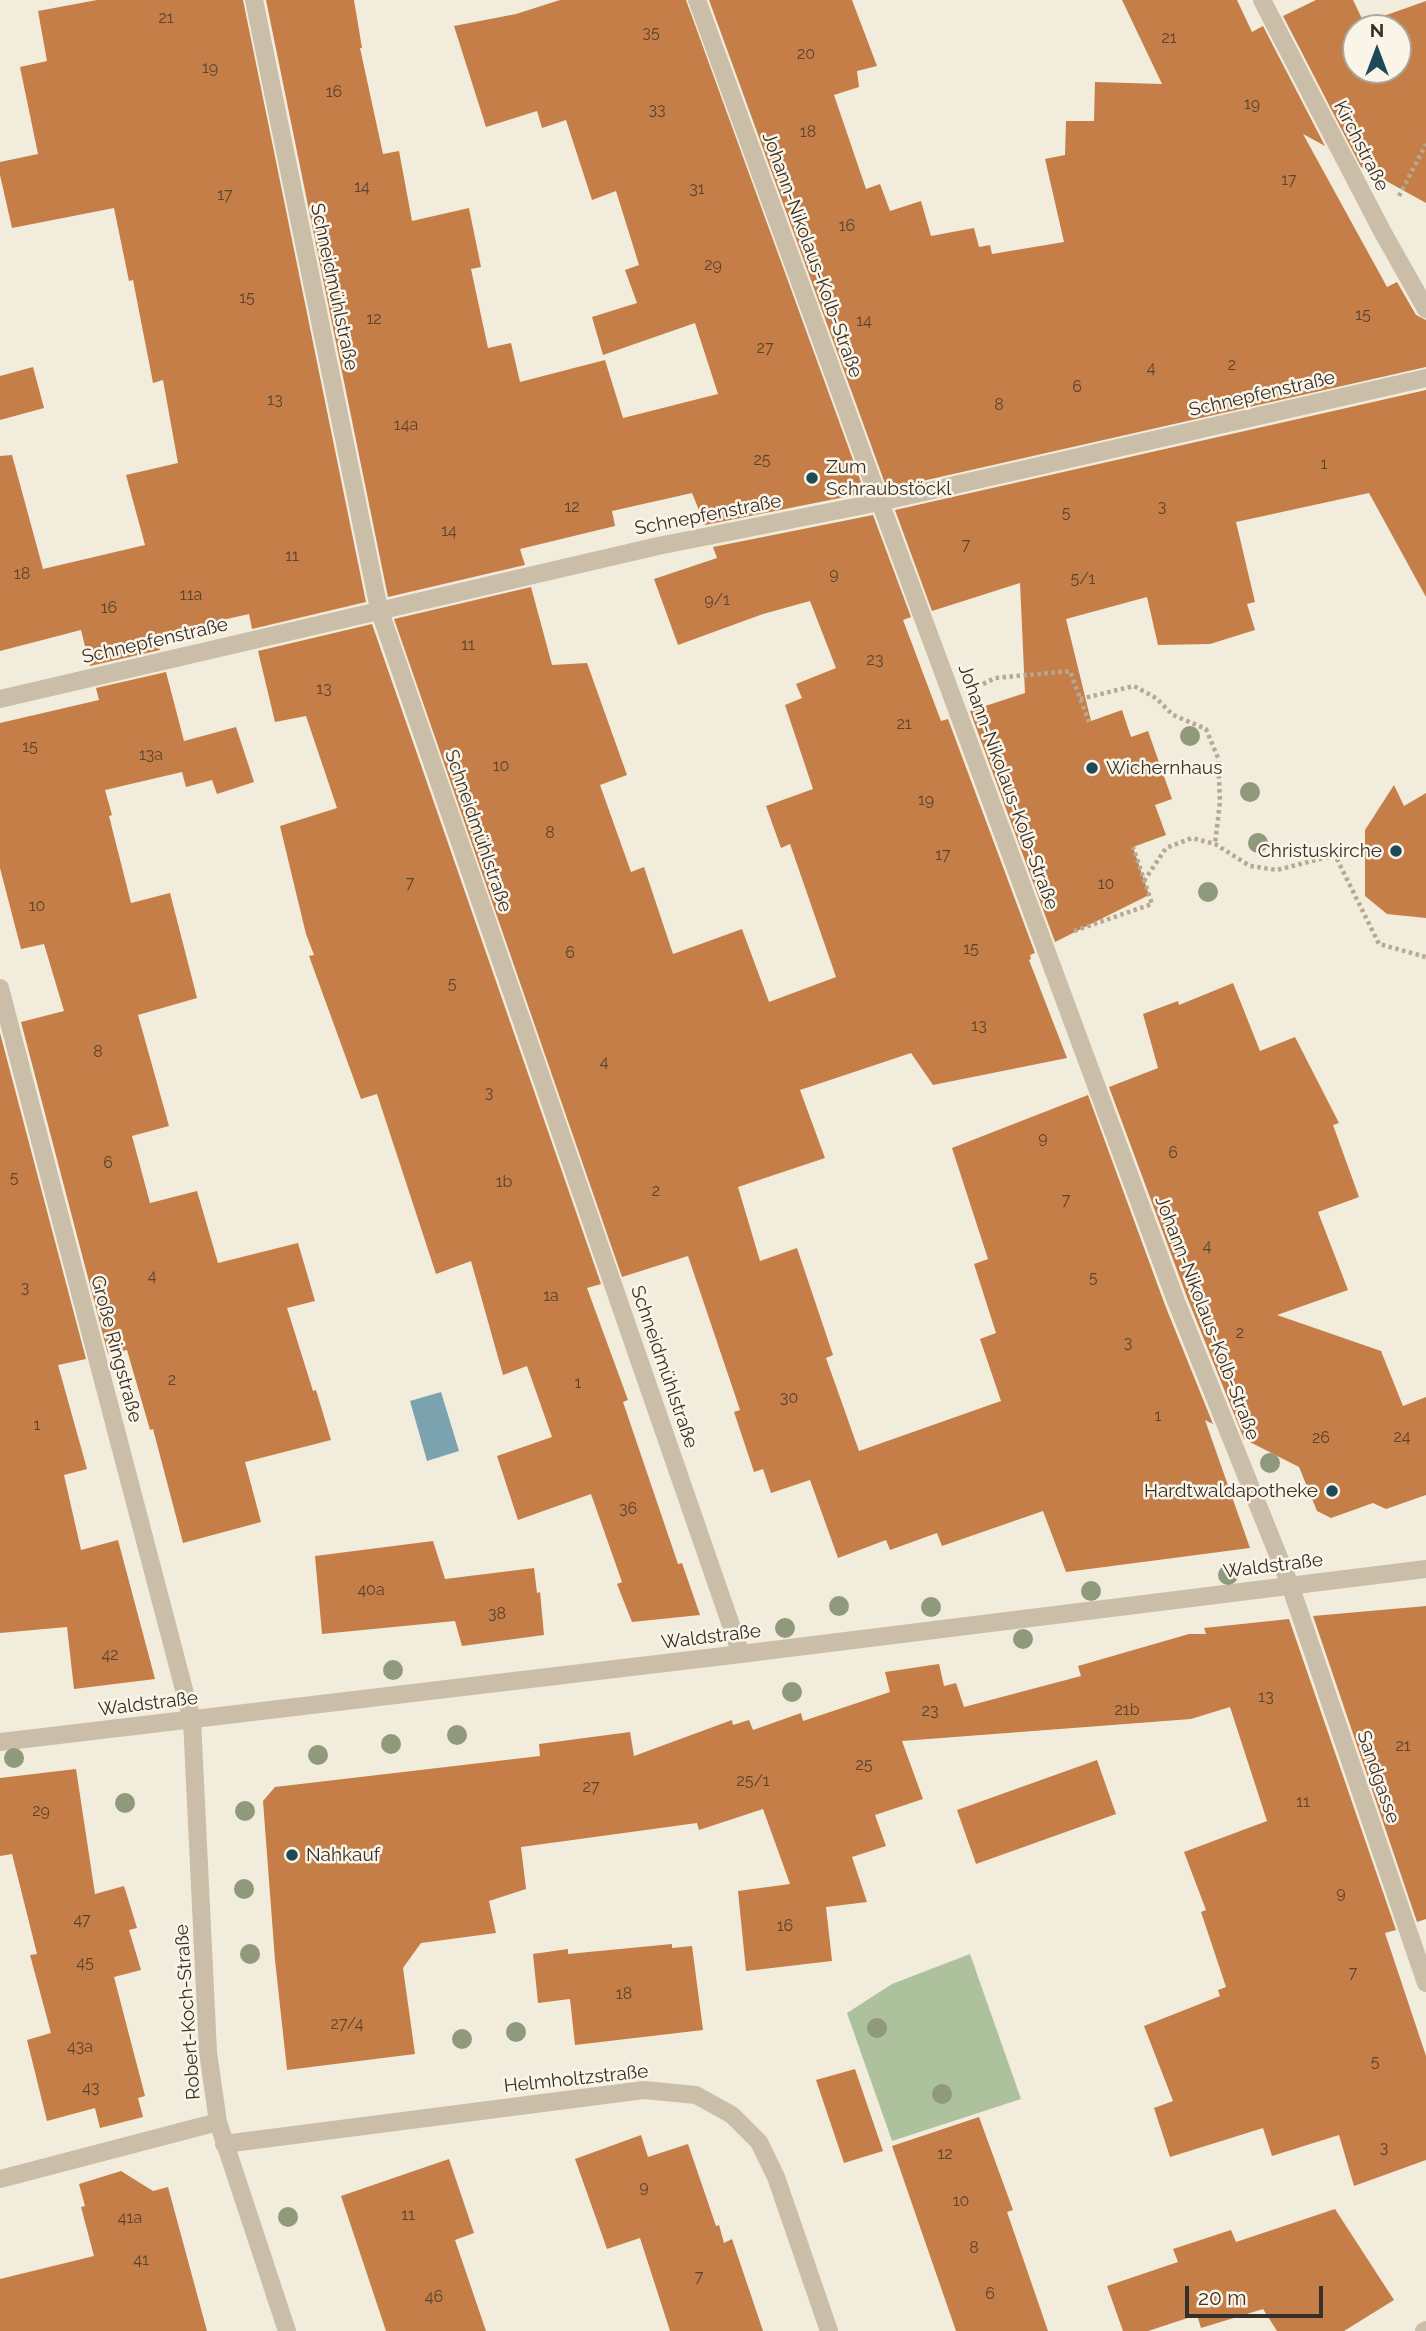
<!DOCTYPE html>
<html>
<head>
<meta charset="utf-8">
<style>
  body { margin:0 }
  #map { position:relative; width:1426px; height:2331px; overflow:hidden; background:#f2ecdc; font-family:Raleway,sans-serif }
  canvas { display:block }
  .north { position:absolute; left:1342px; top:14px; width:70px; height:70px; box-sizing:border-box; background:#faf5e8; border:2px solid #aca69b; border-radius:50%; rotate:0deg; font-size:19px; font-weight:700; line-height:28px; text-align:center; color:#373028 }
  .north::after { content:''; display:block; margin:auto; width:24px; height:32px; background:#1e4958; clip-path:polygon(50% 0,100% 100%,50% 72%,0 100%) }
  .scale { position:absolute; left:1185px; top:2286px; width:138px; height:32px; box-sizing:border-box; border:4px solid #373028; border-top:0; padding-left:9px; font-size:21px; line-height:24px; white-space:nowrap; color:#373028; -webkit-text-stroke:5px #faf5e8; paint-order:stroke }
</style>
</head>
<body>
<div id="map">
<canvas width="1426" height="2331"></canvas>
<div class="north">N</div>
<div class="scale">20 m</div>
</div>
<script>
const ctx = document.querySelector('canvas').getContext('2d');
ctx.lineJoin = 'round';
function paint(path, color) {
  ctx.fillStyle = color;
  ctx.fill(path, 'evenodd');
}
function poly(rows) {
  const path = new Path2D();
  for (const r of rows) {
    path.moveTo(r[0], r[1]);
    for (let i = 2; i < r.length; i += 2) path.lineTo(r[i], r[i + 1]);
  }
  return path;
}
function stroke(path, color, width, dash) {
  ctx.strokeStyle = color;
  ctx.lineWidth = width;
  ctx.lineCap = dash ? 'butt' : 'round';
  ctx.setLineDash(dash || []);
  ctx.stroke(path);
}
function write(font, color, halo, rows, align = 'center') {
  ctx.font = font + ' Raleway,sans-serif';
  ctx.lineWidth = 5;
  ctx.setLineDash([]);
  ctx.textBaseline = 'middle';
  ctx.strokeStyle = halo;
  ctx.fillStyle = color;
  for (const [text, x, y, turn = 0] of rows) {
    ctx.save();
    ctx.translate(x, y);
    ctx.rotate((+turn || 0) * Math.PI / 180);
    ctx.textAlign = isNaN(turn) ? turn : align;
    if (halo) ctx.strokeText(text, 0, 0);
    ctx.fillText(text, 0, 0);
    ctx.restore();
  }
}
paint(poly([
  [970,1954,1021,2099,892,2141,847,2013,892,1984]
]), '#adc19c');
paint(poly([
  [441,1392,459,1451,427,1461,410,1401]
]), '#7ba3af');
paint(poly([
  [97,0,243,0,366,602,252,629,249,614,156,635,160,650,90,666,81,630,0,651,0,456,12,455,43,569,145,545,126,475,178,463,163,380,153,383,133,280,129,281,114,208,12,228,0,175,0,162,38,154,20,67,47,61,38,11],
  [266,0,354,0,362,48,360,48,383,154,399,151,412,221,469,208,481,267,471,269,488,348,511,343,520,382,605,360,623,418,718,394,695,323,603,355,592,317,637,303,625,270,639,265,616,191,592,200,566,120,542,128,537,111,486,127,454,26,516,14,560,0,686,0,865,493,705,525,692,493,612,511,615,526,520,549,525,565,388,597],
  [709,0,852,0,877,66,857,71,859,87,834,95,866,189,880,184,890,211,921,201,931,236,974,228,979,247,990,245,992,254,1064,242,1045,159,1065,155,1066,121,1094,121,1095,82,1162,84,1122,0,1237,0,1252,32,1263,26,1325,146,1303,134,1387,287,1397,282,1416,315,1426,320,1426,367,887,489],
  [1316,0,1353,0,1364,23,1426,1,1426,203,1361,167,1283,16],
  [1356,28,1398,28,1398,70,1356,70],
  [33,367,44,408,0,420,0,376],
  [1426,390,1426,597,1369,493,1236,522,1255,602,1247,604,1255,630,1210,644,1158,645,1147,597,1066,619,1091,721,1122,710,1131,737,1148,731,1172,799,1155,805,1166,835,1133,847,1149,895,1055,942,970,711,1025,693,1020,583,932,611,895,510],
  [873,515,911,617,903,620,941,721,948,719,1035,953,1030,955,1031,959,1029,960,1067,1058,933,1085,911,1053,800,1090,825,1158,738,1187,760,1261,797,1248,833,1355,826,1358,859,1451,1001,1401,980,1339,996,1333,974,1264,988,1259,952,1148,1088,1095,1165,1305,1213,1424,1205,1420,1250,1548,1066,1572,1043,1511,942,1546,937,1533,890,1550,886,1540,838,1558,810,1480,771,1493,763,1469,754,1472,734,1412,740,1410,688,1256,622,1277,394,619,531,587,552,665,587,663,627,775,600,785,631,872,644,867,673,954,742,929,769,1002,836,977,790,844,781,848,766,806,813,789,785,705,802,698,796,684,836,668,810,601,763,614,678,645,654,579,717,558,713,547],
  [372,624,601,1284,587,1288,628,1400,623,1402,678,1564,682,1563,700,1615,632,1622,617,1584,622,1582,591,1494,518,1520,497,1456,552,1437,527,1366,503,1375,471,1261,436,1274,377,1094,361,1099,309,956,314,955,306,934,280,826,337,808,306,716,275,722,258,651],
  [166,672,184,741,236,727,254,782,217,794,212,780,186,787,182,772,105,790,112,815,109,816,131,903,170,893,197,998,138,1015,169,1126,132,1136,150,1203,197,1191,218,1263,298,1243,315,1301,287,1308,313,1391,316,1390,331,1440,245,1462,261,1522,183,1543,153,1429,150,1430,127,1350,108,1354,21,1022,64,1011,44,944,21,949,0,868,0,723,99,700,96,688],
  [1394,785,1404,806,1426,793,1426,918,1387,914,1365,896,1365,830],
  [1233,983,1260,1051,1295,1037,1339,1123,1333,1125,1359,1197,1318,1212,1348,1290,1277,1315,1381,1351,1403,1406,1426,1397,1426,1495,1386,1509,1373,1503,1331,1518,1317,1511,1299,1467,1244,1439,1187,1297,1109,1087,1158,1068,1143,1014,1178,1001,1179,1005],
  [0,1033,86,1359,58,1365,87,1469,64,1475,81,1550,118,1540,155,1679,74,1689,67,1627,0,1633],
  [433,1541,445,1579,534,1568,537,1593,540,1592,544,1635,462,1646,455,1621,322,1634,315,1556],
  [1426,1606,1426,1919,1417,1922,1313,1616],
  [1289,1619,1396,1930,1385,1933,1426,2056,1426,2160,1354,2186,1339,2135,1272,2156,1263,2128,1170,2157,1154,2108,1173,2101,1144,2026,1220,1996,1218,1990,1226,1987,1201,1912,1206,1910,1184,1852,1267,1821,1230,1707,1191,1719,902,1741,923,1799,875,1815,886,1846,852,1857,867,1902,826,1907,832,1961,746,1971,738,1891,790,1884,763,1809,699,1830,697,1823,521,1847,526,1889,489,1901,496,1933,421,1943,403,1968,415,2054,287,2070,275,1960,263,1801,275,1787,540,1756,539,1744,630,1732,634,1756,732,1720,733,1725,749,1720,753,1730,801,1713,803,1721,890,1692,885,1672,939,1664,944,1686,956,1683,964,1707,1081,1676,1078,1666,1189,1634,1206,1634,1204,1628],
  [1097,1760,1116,1814,976,1864,957,1810],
  [76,1769,95,1894,124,1886,137,1928,129,1930,141,1970,114,1977,145,2096,138,2098,143,2117,100,2128,95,2108,47,2121,27,2040,51,2033,30,1955,37,1954,12,1854,0,1856,0,1778],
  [672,1944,672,1948,692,1946,703,2030,575,2045,570,1999,538,2003,533,1954,568,1949,568,1954],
  [855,2069,883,2151,844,2163,816,2080],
  [979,2117,1013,2210,1007,2212,1048,2331,956,2331,892,2146],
  [641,2135,648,2157,688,2144,716,2226,719,2225,724,2243,732,2239,763,2331,670,2331,640,2238,607,2249,575,2159],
  [449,2159,474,2233,455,2240,486,2331,386,2331,341,2196],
  [121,2171,153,2191,168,2187,207,2331,0,2331,0,2279,94,2256,81,2207,85,2206,79,2184],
  [1335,2209,1394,2300,1344,2331,1277,2331,1263,2309,1201,2328,1197,2315,1148,2331,1123,2331,1107,2286,1178,2262,1173,2249,1231,2230,1236,2242]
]), '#c57e47');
stroke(poly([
  [1399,196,1426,144],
  [983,684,995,678,1070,671,1089,722],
  [1080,699,1134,686,1156,698,1173,715,1206,729,1218,758,1220,802,1215,844],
  [1144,881,1166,848,1192,838,1215,844,1250,866,1277,870,1335,855,1379,944,1426,957],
  [1074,931,1152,904,1133,847]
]), '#b6a892', 4.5, [3.5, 3.5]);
stroke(poly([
  [254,0,379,609,741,1654],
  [697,0,880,502,1176,1301,1290,1585,1426,1983],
  [1262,0,1382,231,1426,309],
  [0,699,658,546,880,502,1426,378],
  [0,988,192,1720,208,2052,218,2122,287,2331],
  [0,1742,741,1654,1426,1569],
  [224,2144,644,2090,696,2095,732,2115,759,2142,776,2177,829,2331],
  [0,2179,218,2122],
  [1424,2331,1426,2330]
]), '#cabea8', 18);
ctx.fillStyle = '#8f997b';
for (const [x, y] of [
  [1190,736],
  [1250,792],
  [1258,843],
  [1208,892],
  [1270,1463],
  [1228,1575],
  [1091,1591],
  [839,1606],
  [931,1607],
  [785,1628],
  [1023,1639],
  [393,1670],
  [792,1692],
  [457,1735],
  [391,1744],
  [318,1755],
  [14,1758],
  [125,1803],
  [245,1811],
  [244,1889],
  [250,1954],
  [877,2028],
  [516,2032],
  [462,2039],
  [942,2094],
  [288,2217]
]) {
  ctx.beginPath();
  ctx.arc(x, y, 10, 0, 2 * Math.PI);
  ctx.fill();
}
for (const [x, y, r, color] of [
  [812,478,7,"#1e4958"],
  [1092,768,7,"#1e4958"],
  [1396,851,7,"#1e4958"],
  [1332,1491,7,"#1e4958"],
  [292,1855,7,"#1e4958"]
]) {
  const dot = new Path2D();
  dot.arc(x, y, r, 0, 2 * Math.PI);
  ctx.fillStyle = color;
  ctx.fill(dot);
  stroke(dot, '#faf5e8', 2.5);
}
write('16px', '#5a4430', null, [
  ["21",166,18],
  ["35",651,33],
  ["21",1169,38],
  ["20",806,54],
  ["19",210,68],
  ["16",334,92],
  ["19",1252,104],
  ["33",657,110],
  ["18",808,132],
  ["17",1289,180],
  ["14",362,187],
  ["31",697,189],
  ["17",225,195],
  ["16",847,226],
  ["29",713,265],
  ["15",247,298],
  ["15",1363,315],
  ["12",374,319],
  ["14",864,321],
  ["27",765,348],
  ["2",1232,365],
  ["4",1151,368],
  ["6",1077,387],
  ["13",275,400],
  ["8",999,405],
  ["14a",406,425],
  ["25",762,460],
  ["1",1324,464],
  ["12",572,507],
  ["3",1162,507],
  ["5",1066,513],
  ["14",449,531],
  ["7",966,545],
  ["11",292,556],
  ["18",22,574],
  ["9",834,574],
  ["5/1",1083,579],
  ["11a",191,595],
  ["9/1",717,600],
  ["16",109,608],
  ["11",468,645],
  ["23",875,660],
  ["13",324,689],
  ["21",904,724],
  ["15",30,747],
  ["13a",151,755],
  ["10",501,766],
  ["19",926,800],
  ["8",550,833],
  ["17",943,855],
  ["7",410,883],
  ["10",1106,884],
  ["10",37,906],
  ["15",971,949],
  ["6",570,953],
  ["5",452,984],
  ["13",979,1026],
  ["8",98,1052],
  ["4",604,1062],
  ["3",489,1093],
  ["9",1043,1138],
  ["6",1173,1153],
  ["6",108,1163],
  ["5",14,1178],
  ["1b",504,1182],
  ["2",656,1191],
  ["7",1066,1200],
  ["4",1207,1246],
  ["4",152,1276],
  ["5",1093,1278],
  ["3",25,1288],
  ["1a",551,1296],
  ["2",1240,1333],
  ["3",1128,1343],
  ["2",172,1380],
  ["1",578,1383],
  ["30",789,1398],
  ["1",1158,1416],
  ["1",37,1425],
  ["24",1402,1437],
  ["26",1321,1438],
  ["36",628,1509],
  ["40a",371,1590],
  ["38",497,1614],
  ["42",110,1655],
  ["13",1266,1697],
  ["21b",1127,1710],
  ["23",930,1711],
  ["21",1403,1746],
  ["25",864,1765],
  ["25/1",753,1781],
  ["27",591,1787],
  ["11",1303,1802],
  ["29",41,1811],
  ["9",1341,1893],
  ["47",82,1920],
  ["16",785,1926],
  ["45",85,1963],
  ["7",1353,1973],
  ["18",624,1994],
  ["27/4",347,2024],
  ["43a",80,2047],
  ["5",1375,2062],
  ["43",91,2088],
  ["3",1384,2148],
  ["12",945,2154],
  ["9",644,2187],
  ["10",961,2201],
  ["11",408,2215],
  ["41a",130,2218],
  ["8",974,2248],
  ["41",141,2260],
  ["7",699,2277],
  ["6",990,2294],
  ["46",434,2297]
]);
write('19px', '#373028', '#faf5e8', [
  ["Kirchstraße",1361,146,63],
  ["Johann-Nikolaus-Kolb-Straße",812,255,70],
  ["Schneidmühlstraße",334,287,78],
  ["Schnepfenstraße",1262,394,-13],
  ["Schnepfenstraße",708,515,-11],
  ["Schnepfenstraße",155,641,-13],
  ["Johann-Nikolaus-Kolb-Straße",1008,787,70],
  ["Schneidmühlstraße",478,831,71],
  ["Johann-Nikolaus-Kolb-Straße",1207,1318,69],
  ["Große Ringstraße",116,1349,75],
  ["Schneidmühlstraße",664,1367,71],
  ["Waldstraße",1273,1566,-7],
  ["Waldstraße",711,1637,-7],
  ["Waldstraße",148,1704,-7],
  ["Sandgasse",1378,1777,71],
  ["Robert-Koch-Straße",188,2012,-94],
  ["Helmholtzstraße",576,2079,-6]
]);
write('19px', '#373028', '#faf5e8', [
  ["Zum",826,467],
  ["Schraubstöckl",826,489],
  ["Wichernhaus",1106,768],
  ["Christuskirche",1382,851,"right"],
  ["Hardtwaldapotheke",1318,1491,"right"],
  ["Nahkauf",306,1855]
], 'left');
</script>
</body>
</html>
